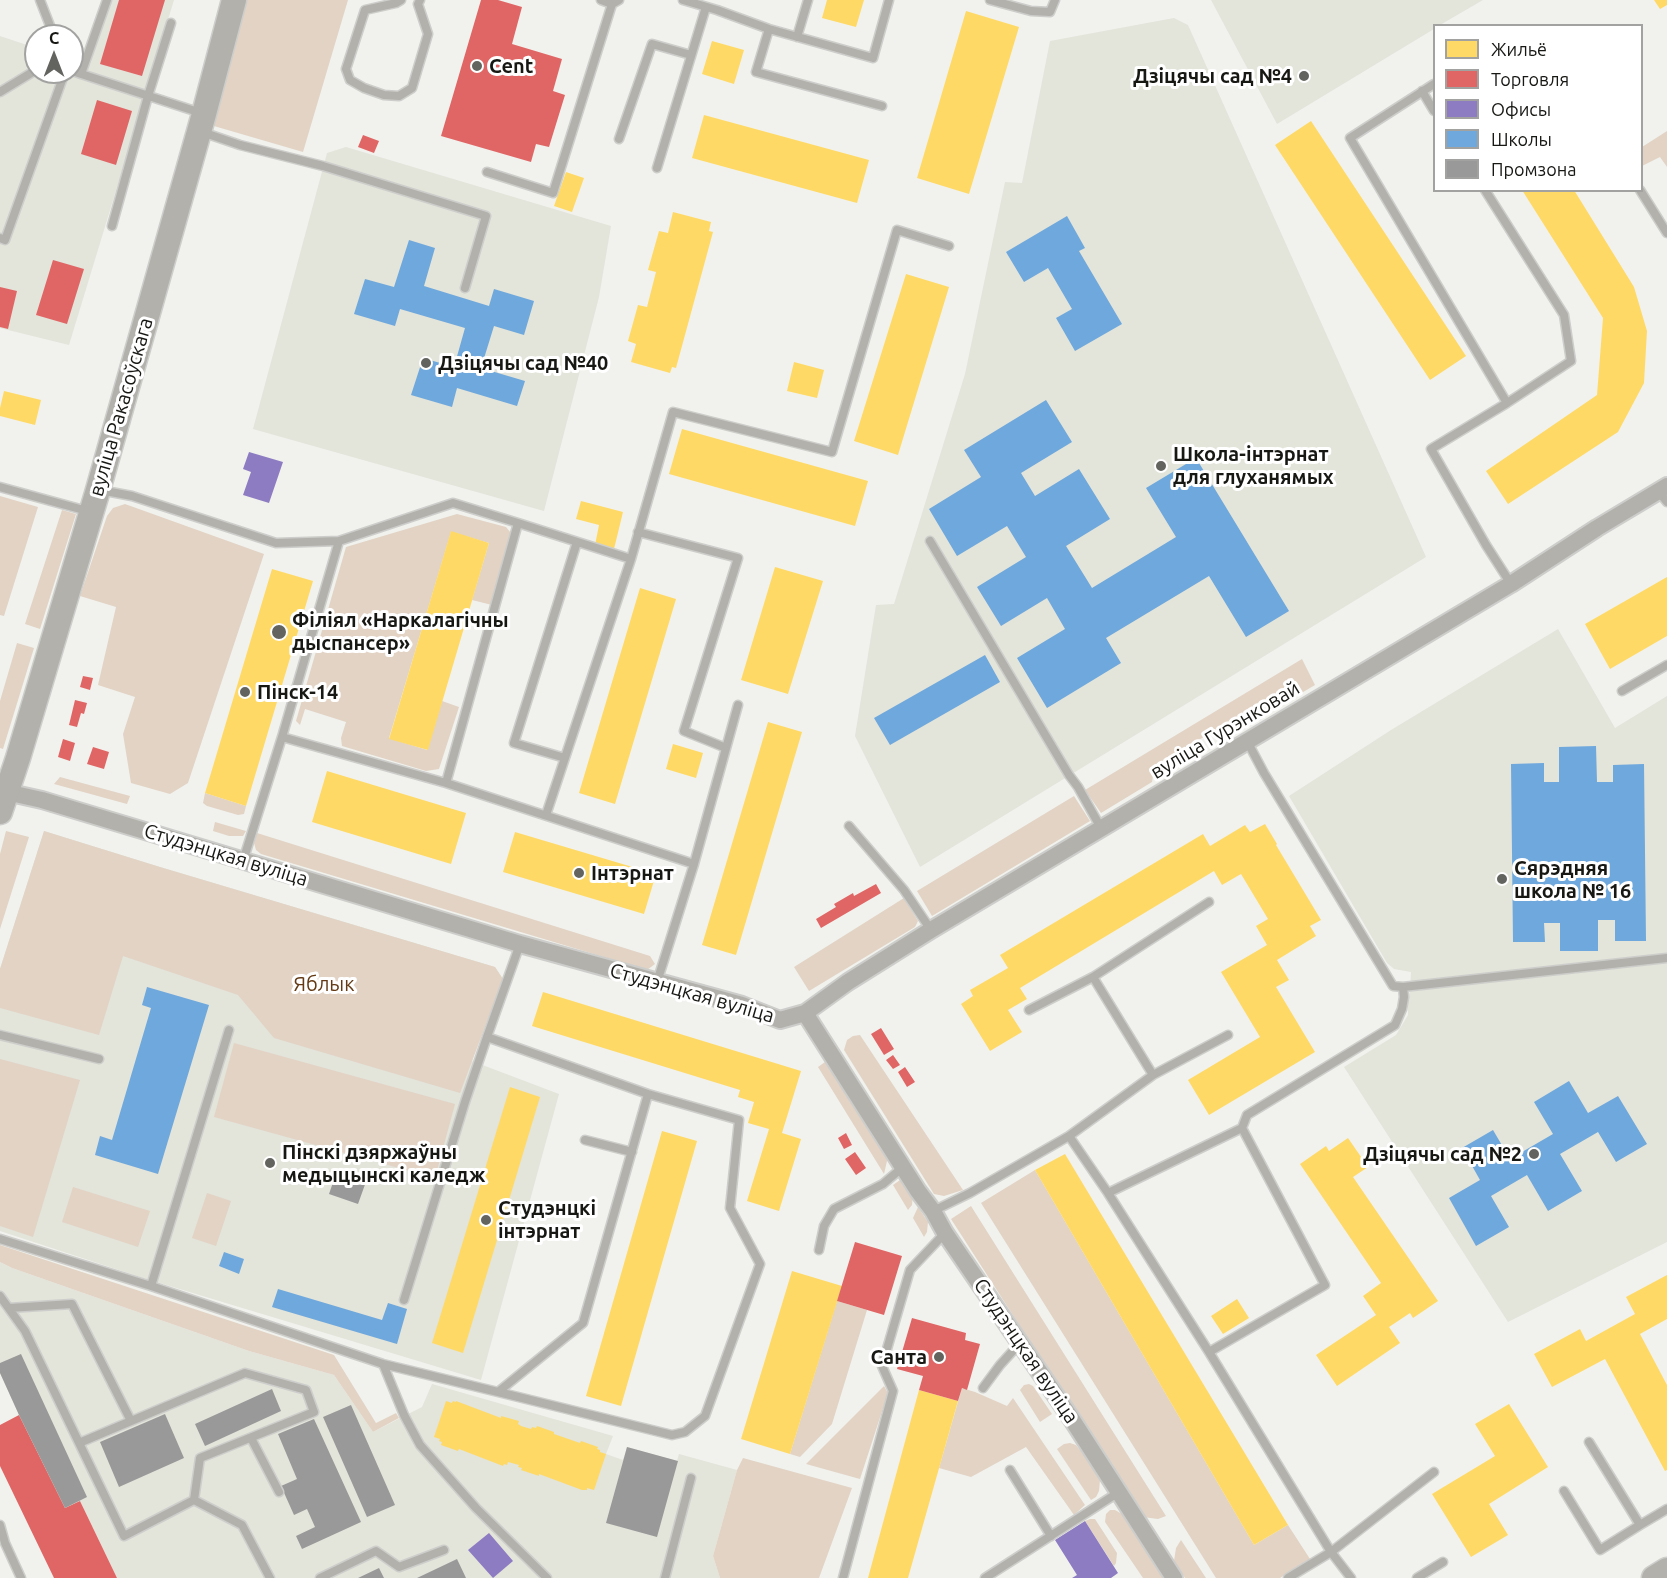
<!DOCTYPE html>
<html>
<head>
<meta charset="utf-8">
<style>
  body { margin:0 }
  #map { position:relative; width:1667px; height:1578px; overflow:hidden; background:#f1f2ed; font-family:Ubuntu,sans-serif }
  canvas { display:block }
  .legend { position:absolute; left:1433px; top:24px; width:210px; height:168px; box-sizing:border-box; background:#fff; border:2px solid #a2a2a1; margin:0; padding:8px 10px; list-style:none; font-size:18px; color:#171714 }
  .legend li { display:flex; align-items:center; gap:12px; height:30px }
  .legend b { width:30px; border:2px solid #a2a2a1 }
  .north { position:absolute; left:24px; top:24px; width:60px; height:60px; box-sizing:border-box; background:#fff; border:2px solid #a2a2a1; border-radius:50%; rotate:0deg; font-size:16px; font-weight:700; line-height:24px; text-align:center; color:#171714 }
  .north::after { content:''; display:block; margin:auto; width:21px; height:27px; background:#636460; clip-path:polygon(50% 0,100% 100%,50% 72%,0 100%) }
</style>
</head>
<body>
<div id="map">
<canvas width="1667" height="1578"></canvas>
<ul class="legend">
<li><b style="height:16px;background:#ffd966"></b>Жильё</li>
<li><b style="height:16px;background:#e06666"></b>Торговля</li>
<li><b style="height:16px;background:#8e7cc3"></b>Офисы</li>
<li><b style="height:16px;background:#6fa8dc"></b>Школы</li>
<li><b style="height:16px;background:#999"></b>Промзона</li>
</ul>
<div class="north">С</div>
</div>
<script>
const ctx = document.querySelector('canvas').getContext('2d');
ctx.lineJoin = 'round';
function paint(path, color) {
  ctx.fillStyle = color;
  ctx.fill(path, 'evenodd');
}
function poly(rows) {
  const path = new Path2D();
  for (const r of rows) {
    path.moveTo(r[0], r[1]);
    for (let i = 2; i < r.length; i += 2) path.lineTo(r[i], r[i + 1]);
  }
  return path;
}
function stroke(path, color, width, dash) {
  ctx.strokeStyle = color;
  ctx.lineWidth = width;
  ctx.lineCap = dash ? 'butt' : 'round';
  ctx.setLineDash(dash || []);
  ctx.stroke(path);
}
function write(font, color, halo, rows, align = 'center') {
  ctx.font = font + ' Ubuntu,sans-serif';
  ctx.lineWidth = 6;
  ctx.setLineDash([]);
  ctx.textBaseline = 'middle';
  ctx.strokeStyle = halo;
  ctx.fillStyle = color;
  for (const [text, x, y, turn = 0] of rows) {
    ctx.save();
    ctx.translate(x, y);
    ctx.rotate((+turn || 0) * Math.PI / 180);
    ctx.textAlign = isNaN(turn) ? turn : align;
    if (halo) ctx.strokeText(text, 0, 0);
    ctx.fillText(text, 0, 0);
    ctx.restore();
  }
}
paint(poly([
  [110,0,174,0,69,345,0,328,0,36,36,48,36,72,72,72,72,59,90,65],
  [1211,0,1483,0,1440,25,1434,26,1434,29,1277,124],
  [1174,18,1188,25,1426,557,920,867,855,736,876,605,894,604,965,374,1005,182,1022,183,1050,41],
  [346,147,611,226,599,297,544,511,253,429,327,153],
  [1558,629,1615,728,1667,696,1667,1242,1508,1322,1344,1067,1396,1035,1408,1015,1408,997,1410,991,1411,972,1394,969,1387,963,1289,796,1391,730],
  [44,831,160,867,495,967,503,979,472,1061,559,1094,481,1380,143,1278,0,1231,0,969],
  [0,1262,12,1268,249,1351,334,1375,373,1432,422,1407,432,1384,613,1436,606,1454,623,1460,627,1447,677,1461,679,1454,737,1470,713,1556,720,1578,117,1578,80,1501,65,1508,19,1415,0,1373]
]), '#e3e4da');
paint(poly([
  [243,0,348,0,303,152,207,124],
  [1667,131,1667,167,1660,157,1642,166,1642,147],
  [0,496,38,507,4,616,0,615],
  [125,504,264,554,188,783,170,794,131,783,123,734,135,697,98,685,116,607,80,596,107,516,113,508],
  [62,510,76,514,40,629,25,624],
  [457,514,506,527,511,533,492,605,472,600,489,543,451,532,389,738,427,750,442,701,459,707,439,769,426,771,342,746,341,738,346,722,305,709,300,725,296,721,346,547],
  [17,643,34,648,3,749,0,748,0,701],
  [1302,659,1315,685,1254,721,1237,718,1155,765,1152,782,1101,813,1085,790],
  [60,777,130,796,127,804,54,784],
  [205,793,246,806,244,814,238,815,207,806,203,803],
  [1074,796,1090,821,932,916,917,891],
  [215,822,246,831,243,836,229,836,213,831],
  [6,831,29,837,0,929,0,854],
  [44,831,160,867,495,967,503,979,460,1093,274,1038,238,995,123,956,99,1035,0,1008,0,969],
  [257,833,650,956,655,964,647,970,261,854,256,850,254,843],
  [904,898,918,921,915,927,809,991,794,967],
  [860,1035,963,1190,944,1196,934,1194,844,1050,847,1040,853,1036],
  [234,1043,455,1104,435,1178,214,1117],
  [0,1059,80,1080,33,1237,0,1226],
  [825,1062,886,1155,887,1161,884,1174,818,1067],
  [1035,1170,1254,1545,1288,1525,1310,1559,1280,1578,1216,1578,981,1203],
  [903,1178,913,1193,912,1205,908,1210,893,1185],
  [73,1187,150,1211,138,1247,62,1222],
  [207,1193,231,1201,216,1246,192,1238],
  [971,1206,1166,1516,1158,1519,1143,1517,951,1219],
  [918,1207,928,1222,927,1232,924,1237,913,1218],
  [0,1245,334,1355,376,1423,396,1413,399,1418,373,1432,334,1375,249,1351,12,1268,0,1262],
  [837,1301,867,1310,832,1424,800,1457,790,1454],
  [1029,1384,1033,1386,1052,1414,1040,1422,1020,1390,1024,1385],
  [884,1386,888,1393,860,1479,806,1464],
  [962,1388,975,1392,1007,1406,1013,1398,1085,1505,1074,1515,1026,1447,971,1477,939,1468],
  [1070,1443,1076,1445,1096,1470,1100,1480,1099,1491,1096,1497,1091,1500,1057,1449,1064,1444],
  [743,1458,852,1488,819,1578,720,1578,713,1556,737,1470],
  [1110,1510,1115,1510,1122,1514,1165,1578,1143,1578,1105,1522,1106,1514],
  [1090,1519,1095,1519,1117,1553,1116,1563,1114,1566,1085,1521],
  [1181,1540,1206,1578,1185,1578,1174,1561,1176,1548]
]), '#e2d3c5');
paint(poly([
  [827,0,864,0,856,27,822,18],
  [1654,0,1667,0,1667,5,1660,9],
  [966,11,1019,27,969,194,917,178],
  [712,41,744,50,734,84,702,74],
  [704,115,869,160,857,203,692,158],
  [1311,121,1466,356,1430,380,1275,145],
  [566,172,584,178,572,212,554,206],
  [1522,190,1574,190,1634,287,1647,331,1644,383,1618,432,1508,504,1486,471,1597,395,1603,318],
  [673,212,711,222,709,231,713,232,676,368,672,367,670,373,631,362,636,344,628,341,638,305,647,307,656,272,648,270,659,231,668,233],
  [906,274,949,287,898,455,854,441],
  [794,362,824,370,817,398,787,391],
  [4,391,41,400,35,425,0,416,0,408],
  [682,429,868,481,855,526,669,474],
  [581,501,623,512,614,549,595,545,599,525,576,519],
  [451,531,489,543,428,750,389,739],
  [775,567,823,581,788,694,741,680],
  [272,569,313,581,246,806,205,793],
  [1667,577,1667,636,1610,669,1585,624],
  [640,588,676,599,615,804,579,793],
  [768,722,802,732,736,955,702,945],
  [673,744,703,753,696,778,666,769],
  [327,771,466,813,451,864,312,822],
  [1265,824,1277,844,1276,845,1321,920,1310,926,1316,936,1277,960,1289,980,1276,987,1315,1052,1209,1115,1188,1080,1260,1037,1221,972,1267,945,1256,926,1268,919,1241,874,1222,885,1214,871,1020,988,1027,999,1008,1010,1022,1032,990,1051,961,1004,973,996,970,990,1008,968,1000,955,1203,834,1210,846,1245,825,1250,832],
  [515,832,656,874,644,914,503,872],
  [543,992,801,1071,782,1133,801,1139,779,1211,747,1201,769,1129,748,1123,754,1102,738,1097,740,1090,532,1026],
  [510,1087,540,1097,463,1353,432,1343],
  [662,1131,697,1141,621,1406,586,1396],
  [1348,1138,1368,1167,1353,1177,1438,1301,1413,1318,1410,1313,1389,1327,1400,1343,1337,1386,1316,1355,1376,1315,1363,1296,1381,1283,1300,1164,1326,1146,1329,1151],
  [1065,1154,1288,1525,1254,1545,1035,1170],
  [792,1271,842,1286,790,1454,741,1439],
  [1667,1275,1667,1319,1640,1334,1667,1385,1667,1470,1665,1471,1605,1359,1552,1387,1534,1354,1580,1329,1586,1341,1635,1314,1626,1297],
  [1237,1299,1249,1318,1223,1334,1211,1316],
  [919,1390,958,1401,908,1578,868,1578],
  [446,1401,452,1403,453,1401,456,1402,456,1401,501,1418,501,1416,519,1421,518,1424,521,1426,531,1429,532,1427,536,1428,537,1426,554,1432,554,1434,580,1443,581,1441,598,1447,597,1449,600,1450,600,1452,606,1454,594,1490,587,1488,587,1490,582,1490,539,1474,539,1476,521,1470,522,1468,518,1467,519,1465,508,1462,507,1465,504,1464,503,1466,459,1449,458,1451,441,1445,442,1442,439,1441,440,1439,434,1437],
  [1509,1404,1548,1467,1489,1504,1508,1535,1471,1557,1432,1494,1495,1456,1475,1424]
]), '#ffd966');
paint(poly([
  [119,0,165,0,142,76,100,64],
  [481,0,498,0,522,7,512,44,562,59,553,91,565,95,549,147,536,144,531,162,441,136],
  [97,100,132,111,116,165,81,154],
  [363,135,379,141,374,153,358,147],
  [53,260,84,269,67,324,36,315],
  [0,287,17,291,8,329,0,327],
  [83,676,93,678,90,690,80,687],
  [75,700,87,703,84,714,81,713,77,727,69,725],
  [63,739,75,743,70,761,58,757],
  [93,747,109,752,104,769,87,764],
  [876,884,881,893,821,928,816,919,836,907,834,904,853,893,854,896],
  [881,1028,894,1049,884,1055,871,1034],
  [893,1055,900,1065,893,1069,886,1060],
  [905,1067,915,1082,907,1087,898,1072],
  [846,1133,852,1145,844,1149,838,1138],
  [855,1152,866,1168,856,1175,845,1159],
  [855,1242,902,1256,884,1315,837,1301],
  [912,1318,966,1333,965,1340,980,1344,967,1390,962,1388,958,1401,919,1390,923,1376,897,1369],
  [19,1415,65,1508,80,1501,117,1578,54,1578,0,1466,0,1425]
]), '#e06666');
paint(poly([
  [249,452,283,462,269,503,243,495,251,472,243,469],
  [1085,1521,1118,1573,1111,1578,1072,1578,1077,1575,1055,1540],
  [489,1533,513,1561,493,1578,468,1550]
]), '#8e7cc3');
paint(poly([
  [1067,216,1085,248,1079,251,1122,324,1075,351,1056,318,1072,309,1048,268,1024,282,1006,252],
  [409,240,435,248,424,286,489,306,494,289,534,301,524,335,494,326,481,368,525,381,517,406,457,388,452,407,411,395,423,358,454,367,465,328,400,309,395,326,354,314,365,279,394,287],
  [1046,400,1072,442,1021,473,1035,496,1079,469,1110,519,1066,546,1092,588,1176,537,1146,488,1196,458,1289,611,1246,637,1209,576,1106,638,1121,663,1047,708,1017,658,1065,629,1047,598,1001,626,977,587,1026,557,1007,526,957,556,929,509,981,477,964,450],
  [985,655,1000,682,890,745,874,718],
  [1596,746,1597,782,1613,782,1613,765,1644,764,1646,941,1615,941,1615,920,1598,920,1598,951,1560,951,1560,923,1544,923,1545,942,1513,942,1511,764,1544,763,1544,782,1559,782,1559,747],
  [147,987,209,1005,158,1174,95,1155,100,1136,112,1140,151,1008,142,1005],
  [1569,1081,1588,1113,1618,1096,1647,1144,1616,1162,1598,1132,1560,1154,1582,1191,1548,1211,1527,1175,1491,1196,1509,1227,1476,1246,1449,1198,1480,1180,1462,1148,1493,1130,1510,1159,1553,1134,1534,1102],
  [224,1252,244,1259,239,1274,219,1266],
  [278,1289,382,1320,388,1303,407,1309,397,1344,272,1307]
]), '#6fa8dc');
paint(poly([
  [338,1168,367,1179,358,1204,329,1194],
  [21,1354,87,1497,65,1508,19,1415,0,1373,0,1363],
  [272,1389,281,1411,205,1446,195,1424],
  [351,1405,395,1505,367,1517,323,1417],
  [165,1414,184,1458,119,1487,100,1442],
  [314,1419,361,1522,302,1549,296,1536,315,1527,307,1509,294,1515,281,1486,297,1479,278,1434],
  [627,1447,678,1461,657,1537,606,1523],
  [457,1559,466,1578,417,1578],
  [379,1568,384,1578,358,1578]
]), '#999');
const lane = poly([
  [40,0,54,36],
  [401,0,396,3,365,10,346,69,350,80,364,88,384,95,399,96,412,88,428,34,418,4,420,0],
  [601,0,612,4,619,0],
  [683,0,717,10,769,29,873,58,889,0],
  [990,0,1031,11,1050,12,1055,0],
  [769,29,756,72,882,106],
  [797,37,808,0],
  [72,71,201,113],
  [81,74,107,0],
  [1434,84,1350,138,1507,403],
  [1422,91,1434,111],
  [0,92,36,70],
  [202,132,240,145,323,166,486,216,465,288],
  [619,139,652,44,691,55],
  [657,168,706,7],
  [487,172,553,193,612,4],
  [1485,190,1564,315,1571,361,1507,403,1431,449,1486,545,1511,584],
  [1640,190,1667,233],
  [112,226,148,96,171,23],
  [0,238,5,240,65,72],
  [0,487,91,512],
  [100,490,132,496,276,543,339,541,453,503,518,523,446,783,282,737,243,861],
  [1658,491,1667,502],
  [518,523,631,559],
  [638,532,738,558,684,731,726,748],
  [930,541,1069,775,1078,787,1101,828],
  [1622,691,1667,665],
  [282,737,339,541],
  [565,758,514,743,577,542],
  [446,783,694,864],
  [546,815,631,559,673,412,832,452,897,230,949,246],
  [849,826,904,890,931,930],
  [1093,977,1153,1075],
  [657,982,694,864,738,705],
  [1403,987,1667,958],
  [1029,1010,1093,977,1209,902],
  [0,1035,99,1059],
  [1069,1136,1108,1193,1209,1352,1331,1552,1434,1472],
  [585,1140,632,1152],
  [1108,1193,1242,1128,1247,1115,1395,1025,1402,1009,1404,997,1403,987,1393,986,1264,773,1247,741],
  [933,1211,970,1193,1069,1136,1153,1075,1228,1035],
  [0,1239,151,1286,383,1364,498,1392,583,1323,648,1094,487,1037,520,944],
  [819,1250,824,1226,834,1209,883,1184,903,1167],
  [151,1286,229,1030],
  [0,1296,25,1331,124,1536,194,1500,242,1525,270,1578],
  [404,1300,465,1102,487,1037],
  [9,1308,72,1304,131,1421],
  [1209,1352,1325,1285,1242,1128],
  [383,1364,404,1415,420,1445,476,1508,547,1578],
  [983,1388,1000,1365,1020,1343],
  [498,1392,672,1435,685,1432,705,1416,760,1264,730,1208,739,1120,648,1094],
  [251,1438,279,1492],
  [1589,1442,1640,1525,1667,1509],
  [79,1443,245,1373,306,1390,314,1412,200,1458,194,1500],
  [1010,1470,1051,1536],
  [1564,1491,1600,1550,1640,1525],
  [0,1525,5,1543,21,1578],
  [320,1578,376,1551,399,1567,444,1550],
  [665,1578,691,1478],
  [843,1578,893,1391,882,1366,910,1270,945,1233],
  [985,1578,1119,1492],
  [1288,1578,1331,1552,1351,1578],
  [1417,1578,1443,1562]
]);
const street = poly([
  [6,792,42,800,520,944,742,1005,780,1020,805,1013,848,982,931,930,1511,584,1597,528,1667,486],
  [805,1013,918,1191,933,1211,945,1233,1073,1421,1174,1578]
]);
const secondary = poly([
  [0,812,18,758,98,490,204,114,234,0],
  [1654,1578,1667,1570]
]);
stroke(lane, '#cdcecb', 11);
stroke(street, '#cdcecb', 20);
stroke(secondary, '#cdcecb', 27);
stroke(lane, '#b3b1ac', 8);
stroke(street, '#b3b1ac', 16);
stroke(secondary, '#b2b1ac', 24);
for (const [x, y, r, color] of [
  [477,66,6,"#636460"],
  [1304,76,6,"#636460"],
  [426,363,6,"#636460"],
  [1161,466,6,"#636460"],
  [279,632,8,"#636460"],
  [245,692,6,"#636460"],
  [579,873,6,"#636460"],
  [1502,879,6,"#636460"],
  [1534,1154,6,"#636460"],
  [270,1163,6,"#636460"],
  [486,1220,6,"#636460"],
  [939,1357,6,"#636460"]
]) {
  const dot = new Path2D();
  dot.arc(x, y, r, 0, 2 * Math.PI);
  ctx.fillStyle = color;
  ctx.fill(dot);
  stroke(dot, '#fff', 2);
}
write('bold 20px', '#171714', '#fff', [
  ["Cent",489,66],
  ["Дзіцячы сад №4",1292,76,"right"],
  ["Дзіцячы сад №40",438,363],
  ["Школа-інтэрнат",1173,454],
  ["для глуханямых",1173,477],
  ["Філіял «Наркалагічны",292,620],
  ["дыспансер»",292,643],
  ["Пінск-14",257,692],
  ["Сярэдняя",1514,868],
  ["школа № 16",1514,891],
  ["Інтэрнат",591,873],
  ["Пінскі дзяржаўны",282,1152],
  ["медыцынскі каледж",282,1175],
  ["Дзіцячы сад №2",1522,1154,"right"],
  ["Студэнцкі",498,1208],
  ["інтэрнат",498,1231],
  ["Санта",927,1357,"right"]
], 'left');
write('20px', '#171714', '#fff', [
  ["вуліца Ракасоўскага",121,407,-74],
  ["вуліца Гурэнковай",1225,730,-31],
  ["Студэнцкая вуліца",226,855,17],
  ["Студэнцкая вуліца",692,993,16],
  ["Студэнцкая вуліца",1026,1351,56]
]);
write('20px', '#633a14', '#fff', [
  ["Яблык",324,984]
]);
</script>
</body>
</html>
